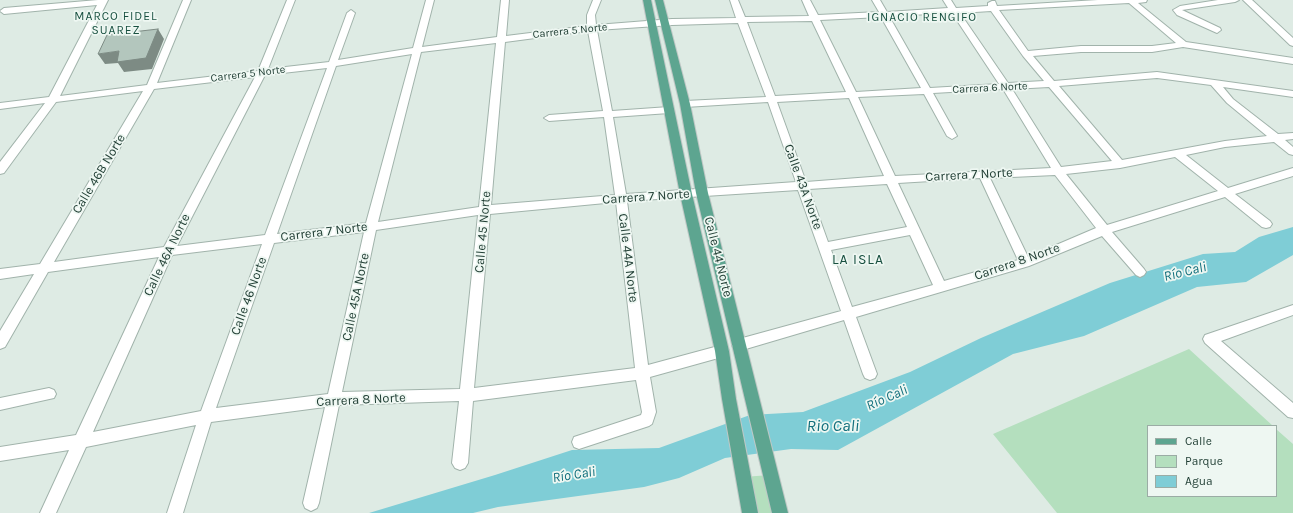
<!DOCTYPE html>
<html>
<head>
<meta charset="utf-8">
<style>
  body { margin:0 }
  #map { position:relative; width:1293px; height:513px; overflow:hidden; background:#deebe4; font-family:Karla,sans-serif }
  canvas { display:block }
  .legend { position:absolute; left:1147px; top:425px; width:130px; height:72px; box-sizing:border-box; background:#eef7f2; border:1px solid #9baca5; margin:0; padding:5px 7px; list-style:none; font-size:12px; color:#1e3c32 }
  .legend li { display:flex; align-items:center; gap:8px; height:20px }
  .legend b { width:20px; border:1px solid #9baca5 }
</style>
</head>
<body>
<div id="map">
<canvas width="1293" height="513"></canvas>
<ul class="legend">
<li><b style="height:5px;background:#5da590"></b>Calle</li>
<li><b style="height:11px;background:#b4dfbe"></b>Parque</li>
<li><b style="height:11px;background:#7fcdd6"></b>Agua</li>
</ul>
</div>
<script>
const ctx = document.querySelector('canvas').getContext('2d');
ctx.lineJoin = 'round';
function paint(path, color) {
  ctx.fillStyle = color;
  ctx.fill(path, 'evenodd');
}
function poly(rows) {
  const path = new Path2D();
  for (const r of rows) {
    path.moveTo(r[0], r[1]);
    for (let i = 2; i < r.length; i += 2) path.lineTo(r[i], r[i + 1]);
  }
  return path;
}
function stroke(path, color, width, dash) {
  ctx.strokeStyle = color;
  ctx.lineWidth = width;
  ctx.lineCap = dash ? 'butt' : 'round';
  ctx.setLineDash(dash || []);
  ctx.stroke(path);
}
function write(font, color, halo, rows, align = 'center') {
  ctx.font = font + ' Karla,sans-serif';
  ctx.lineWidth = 3.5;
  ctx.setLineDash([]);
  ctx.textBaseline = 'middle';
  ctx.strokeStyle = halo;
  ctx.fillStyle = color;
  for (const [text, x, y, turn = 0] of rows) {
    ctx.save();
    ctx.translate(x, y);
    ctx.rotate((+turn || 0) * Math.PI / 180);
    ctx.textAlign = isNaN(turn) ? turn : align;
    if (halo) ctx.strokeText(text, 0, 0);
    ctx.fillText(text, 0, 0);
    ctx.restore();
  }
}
paint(poly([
  [1189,349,1273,426,1148,426,1148,496,1276,496,1276,429,1293,444,1293,513,1057,513,993,434],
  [770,475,780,513,750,513,743,477]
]), '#b4dfbe');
paint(poly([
  [1293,227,1293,255,1246,282,1197,287,1084,336,1013,354,838,450,791,449,725,458,679,478,644,487,498,507,473,513,369,513,495,475,572,450,659,448,750,415,803,412,910,372,981,338,1110,283,1203,254,1235,252,1259,237]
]), '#7fcdd6');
const minor = poly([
  [98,0,108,0,60,96,147,85,183,0,191,0,157,83,258,71,287,0,295,0,268,69,329,62,347,13,351,10,355,13,338,60,413,48,426,0,434,0,422,47,497,37,501,0,509,0,506,36,587,26,587,15,593,0,601,0,595,15,596,25,672,19,736,18,730,0,738,0,745,17,809,16,802,0,810,0,818,15,879,12,872,0,880,0,887,12,948,8,943,0,951,0,956,8,988,6,988,3,992,1,995,1,997,6,1098,0,1147,0,1146,2,1138,3,1186,42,1293,58,1293,64,1183,47,1152,52,1081,52,1033,56,1054,81,1157,72,1293,91,1293,97,1223,87,1233,99,1278,134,1293,133,1293,139,1285,140,1293,147,1293,155,1289,154,1274,142,1225,147,1186,155,1228,188,1293,168,1293,176,1235,194,1270,221,1272,224,1270,227,1266,228,1262,227,1225,197,1112,232,1144,269,1146,272,1144,275,1140,277,1136,275,1102,236,1029,266,856,317,877,374,875,378,870,380,865,378,863,374,844,320,739,351,734,349,732,345,734,341,739,339,841,311,798,190,627,201,648,365,722,345,727,347,729,351,727,355,722,357,650,377,656,412,652,424,649,426,579,449,574,447,572,442,574,437,641,415,642,412,636,380,473,401,468,463,465,468,460,470,455,468,452,463,459,401,339,405,319,503,317,508,311,511,305,508,303,503,325,407,211,422,183,513,167,513,196,425,86,447,56,513,40,513,69,450,0,461,0,447,76,435,159,257,48,272,5,347,0,349,0,331,34,274,0,279,0,269,40,264,143,91,56,102,4,173,0,174,0,162,45,103,0,109,0,103,49,97,97,5,4,14,0,11,4,8,98,0],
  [1129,3,1176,43,1152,46,1081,46,1028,51,999,10,1129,3],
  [991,11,1023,56,1044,81,1008,83,960,13,991,11],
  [952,13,999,84,930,88,889,16,952,13],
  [881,17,921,88,856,92,820,20,881,17],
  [812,21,846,92,775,96,747,22,812,21],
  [738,23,766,97,685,101,680,104,685,107,768,102,796,182,626,194,613,117,669,113,674,110,669,107,612,111,597,30,672,25,738,23],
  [588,31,603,111,549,115,544,118,549,121,604,117,615,195,491,205,505,42,588,31],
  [496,43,479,207,378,222,421,52,496,43],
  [412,54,366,223,277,234,336,66,412,54],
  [327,68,265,235,177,246,265,75,327,68],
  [255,77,164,247,54,262,154,89,255,77],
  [1157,78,1211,85,1227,103,1267,136,1225,141,1122,160,1059,86,1157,78],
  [1049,87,1112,161,1061,167,1012,89,1049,87],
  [1003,89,1051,168,895,176,858,97,924,94,947,136,952,139,957,136,933,93,1003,89],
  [849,98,884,176,806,182,777,102,849,98],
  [1175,157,1218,191,1107,225,1066,174,1120,168,1175,157],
  [1055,175,1096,228,1028,257,990,178,1055,175],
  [980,178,1018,260,944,281,898,183,980,178],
  [887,184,907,227,828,242,809,189,887,184],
  [616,202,635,368,474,388,490,214,616,202],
  [478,215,460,389,342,392,376,230,478,215],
  [364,232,328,394,216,408,274,243,364,232],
  [910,235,933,285,852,307,831,250,910,235],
  [262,244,201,411,93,432,172,255,262,244],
  [1218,0,1239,0,1235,2,1182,10,1220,28,1221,30,1217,33,1177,15,1173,10,1180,6,1218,0],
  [1243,0,1252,0,1293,38,1293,46,1290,45,1243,0],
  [1293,305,1293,315,1221,341,1293,403,1293,418,1288,417,1205,343,1203,339,1205,335,1293,305],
  [49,388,54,390,56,394,54,398,0,410,0,398,49,388]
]);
const major = poly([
  [643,0,651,0,692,194,729,351,736,399,758,513,742,513,722,399,715,351,680,194,643,0],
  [655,0,663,0,690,104,708,193,788,513,772,513,696,193,680,104,655,0]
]);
stroke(minor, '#a1b3ab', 2);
stroke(major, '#c0c8c6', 2);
paint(minor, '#fff');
paint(major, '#5da590');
paint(poly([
  [158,29,164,39,152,69,124,72,118,63,105,64,98,54,119,51]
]), '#7d8b84');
const building = poly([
  [158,29,146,58,117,62,119,51,98,54,107,35,158,29]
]);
paint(building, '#b3c6bd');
stroke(building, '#7d8b84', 1);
write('11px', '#1e3c32', '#eef7f2', [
  ["Carrera 5 Norte",570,31,-6],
  ["Carrera 5 Norte",248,74,-7],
  ["Carrera 6 Norte",990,88,-3]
]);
ctx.letterSpacing = '1px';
write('12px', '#185040', '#eef7f2', [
  ["MARCO FIDEL",116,17],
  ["SUAREZ",116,31],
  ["IGNACIO RENGIFO",922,18]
]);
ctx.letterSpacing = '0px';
write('13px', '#1e3c32', '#eef7f2', [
  ["Calle 46B Norte",99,174,-59],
  ["Carrera 7 Norte",969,175,-3],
  ["Calle 43A Norte",803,187,70],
  ["Carrera 7 Norte",646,197,-4],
  ["Carrera 7 Norte",324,232,-7],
  ["Calle 45 Norte",483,232,-85],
  ["Calle 46A Norte",167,255,-64],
  ["Calle 44 Norte",718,257,76],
  ["Calle 44A Norte",628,258,83],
  ["Carrera 8 Norte",1017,262,-19],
  ["Calle 46 Norte",249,296,-70],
  ["Calle 45A Norte",356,297,-78],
  ["Carrera 8 Norte",361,400,-3]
]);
ctx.letterSpacing = '1px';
write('14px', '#185040', '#eef7f2', [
  ["LA ISLA",858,260]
]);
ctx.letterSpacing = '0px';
write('italic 14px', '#13707d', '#eef7f2', [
  ["Río Cali",1185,272,-14],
  ["Río Cali",887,398,-24],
  ["Río Cali",574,475,-9]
]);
write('italic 17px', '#13707d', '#eef7f2', [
  ["Rio Cali",833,426]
]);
</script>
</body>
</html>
